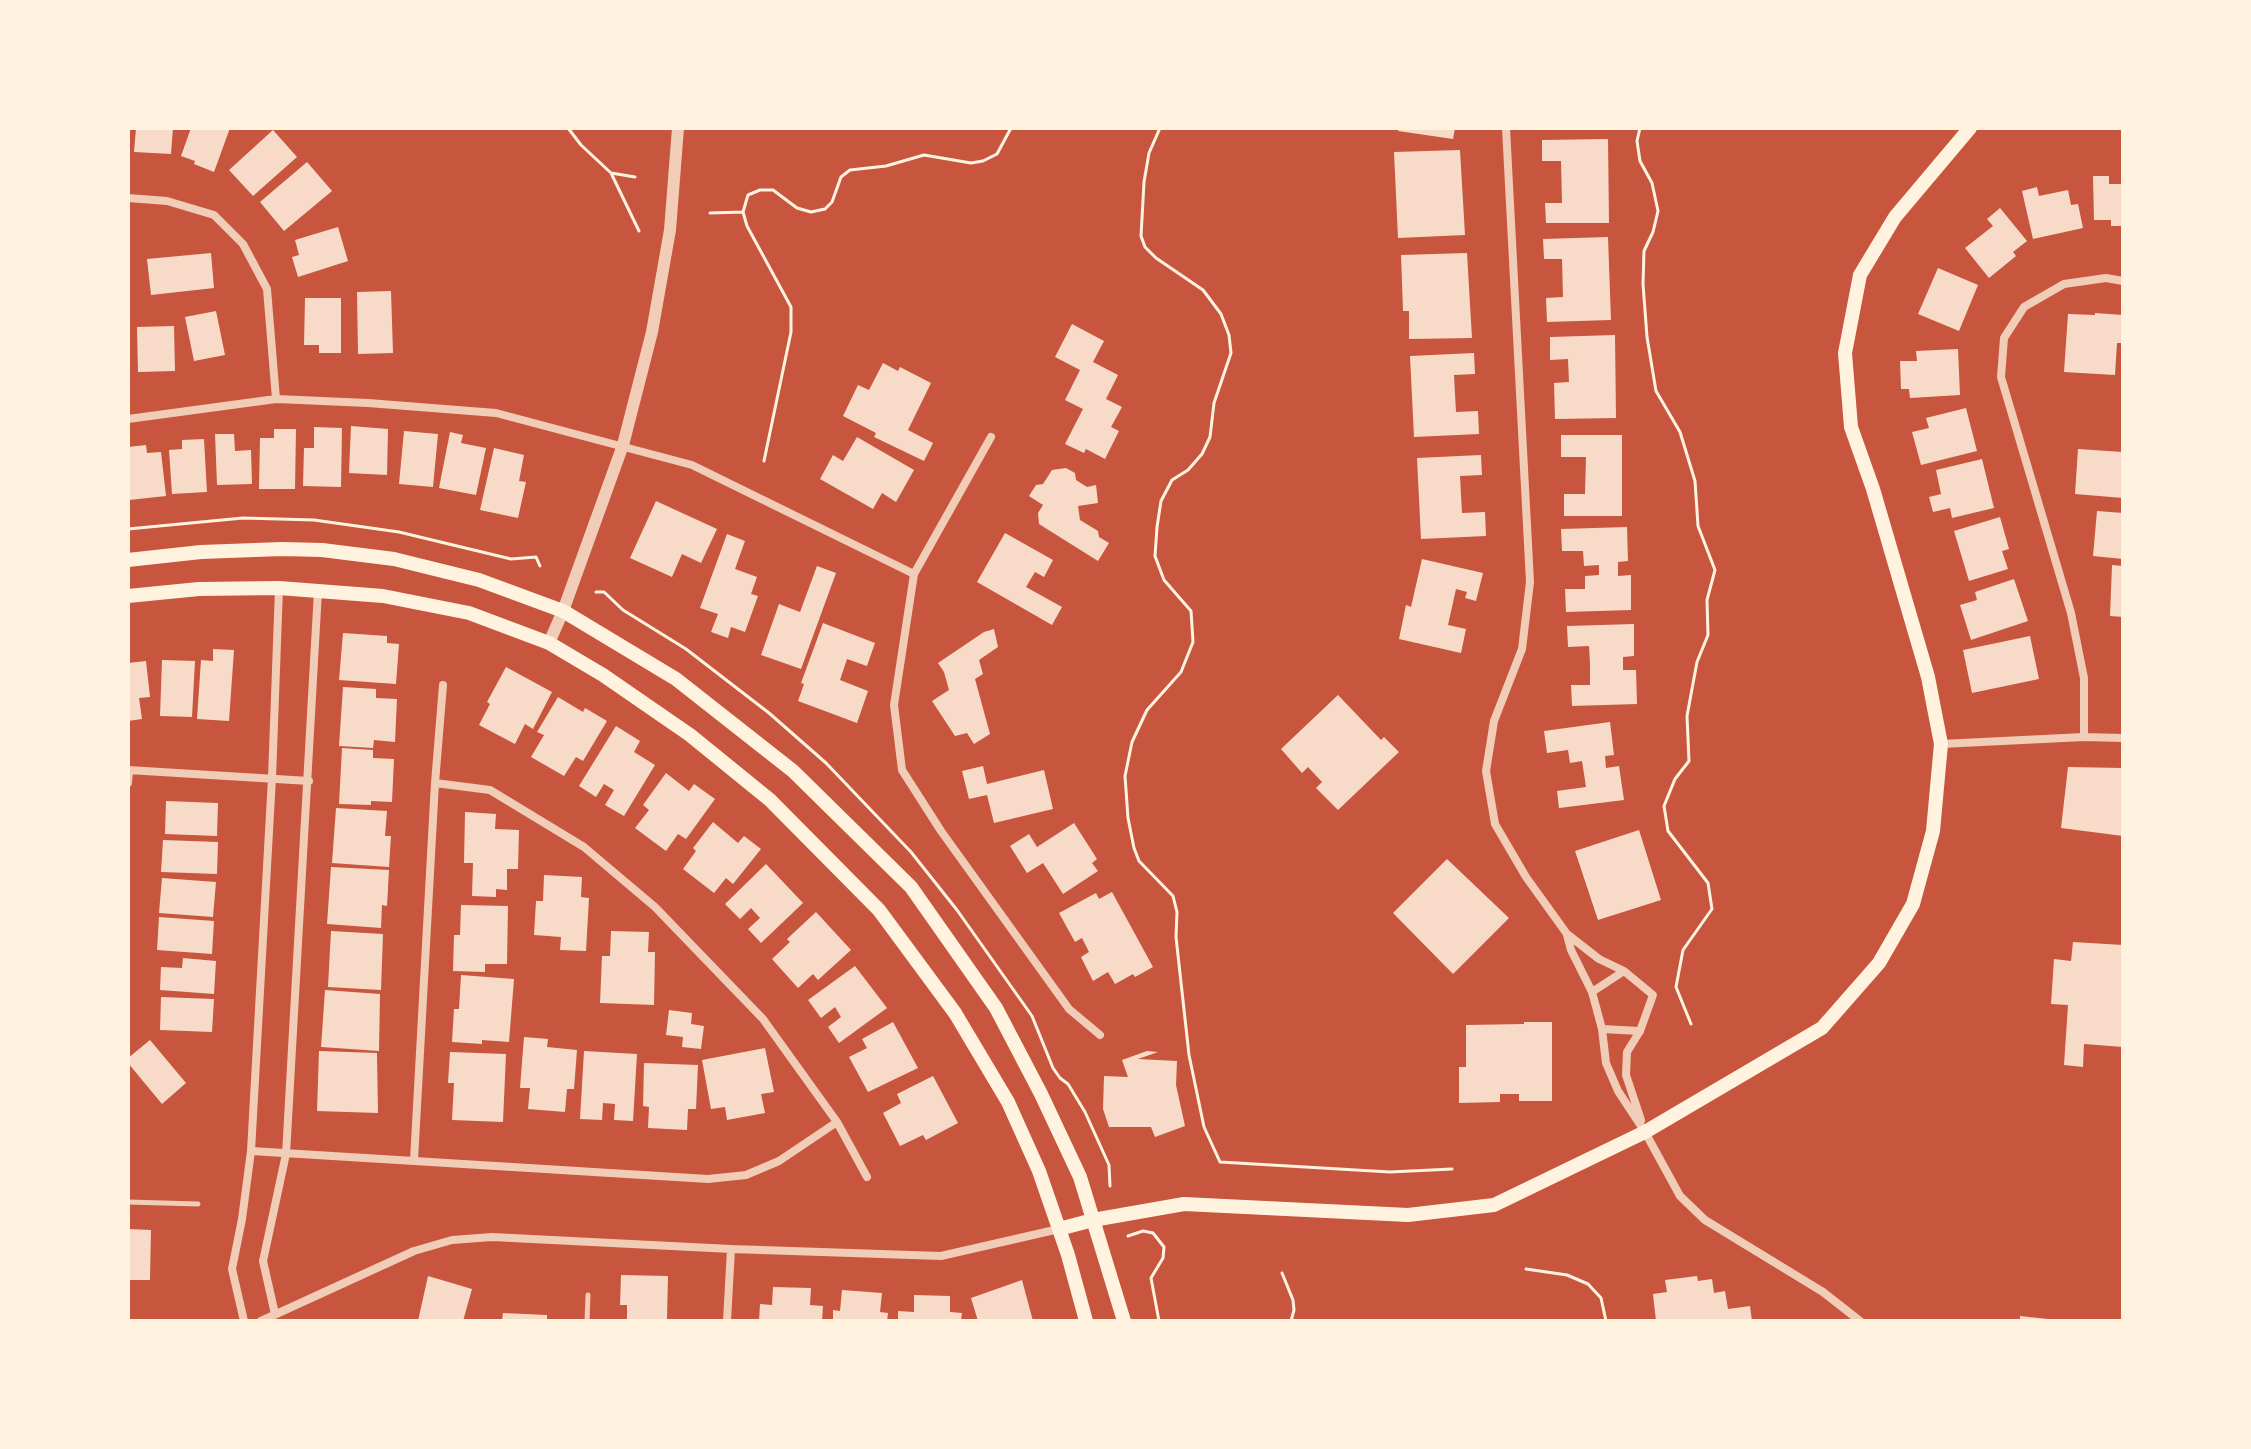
<!DOCTYPE html>
<html>
<head>
<meta charset="utf-8">
<style>
  body { margin:0 }
  #map { position:relative; width:2251px; height:1449px; overflow:hidden; background:#c8553d; font-family:Ubuntu,sans-serif }
  canvas { display:block }
  .frame { position:absolute; inset:0; border:130px solid #fff3e0; pointer-events:none }
</style>
</head>
<body>
<div id="map">
<canvas width="2251" height="1449"></canvas>
<div class="frame"></div>
</div>
<script>
const ctx = document.querySelector('canvas').getContext('2d');
ctx.lineJoin = 'round';
function paint(path, color) {
  ctx.fillStyle = color;
  ctx.fill(path, 'evenodd');
}
function poly(rows) {
  const path = new Path2D();
  for (const r of rows) {
    path.moveTo(r[0], r[1]);
    for (let i = 2; i < r.length; i += 2) path.lineTo(r[i], r[i + 1]);
  }
  return path;
}
function stroke(path, color, width, dash) {
  ctx.strokeStyle = color;
  ctx.lineWidth = width;
  ctx.lineCap = dash ? 'butt' : 'round';
  ctx.setLineDash(dash || []);
  ctx.stroke(path);
}
paint(poly([
  [136,128,173,128,171,154,134,152],
  [191,128,230,128,214,172,194,164,195,161,181,156],
  [1399,128,1455,128,1453,139,1398,131],
  [273,130,297,157,253,196,229,170],
  [1608,139,1609,223,1546,223,1545,203,1562,203,1561,161,1542,161,1542,140],
  [1460,150,1465,235,1398,238,1394,152],
  [307,162,332,191,284,231,260,202],
  [2093,176,2109,176,2109,184,2123,184,2123,226,2111,226,2111,220,2094,220],
  [2037,187,2039,196,2068,190,2071,205,2078,204,2083,228,2033,239,2022,191],
  [2000,208,2027,241,2013,252,2016,256,1989,278,1965,248,1993,226,1987,219],
  [338,227,348,261,298,277,292,257,299,255,295,240],
  [1608,237,1611,320,1547,322,1546,298,1563,297,1562,259,1544,259,1543,239],
  [211,253,214,288,151,295,147,259],
  [1467,253,1472,338,1409,339,1409,311,1403,311,1401,255],
  [1938,268,1978,285,1959,331,1918,314],
  [391,291,393,353,358,354,357,292],
  [305,298,341,298,341,353,319,353,319,345,304,345],
  [216,311,225,355,194,361,185,317],
  [2095,313,2123,315,2123,343,2117,343,2115,375,2064,372,2068,314,2095,315],
  [1072,324,1104,341,1093,362,1118,375,1106,399,1122,407,1111,427,1119,431,1105,459,1086,449,1084,453,1065,444,1083,409,1065,400,1080,370,1055,357],
  [174,326,175,371,138,372,137,327],
  [1615,335,1616,418,1555,419,1554,383,1569,382,1568,359,1550,360,1550,337],
  [1958,349,1960,395,1910,398,1909,389,1901,389,1900,361,1917,361,1916,351],
  [1474,353,1475,374,1454,375,1456,412,1478,411,1479,434,1414,437,1410,356],
  [883,363,898,371,900,367,931,383,908,430,933,443,924,461,874,437,876,433,843,416,858,385,869,390],
  [1966,408,1977,451,1921,465,1912,432,1929,428,1926,418],
  [351,426,388,429,387,475,349,473],
  [314,427,342,428,341,487,303,486,304,448,314,448],
  [274,429,296,429,295,489,259,489,260,438,274,438],
  [404,431,438,434,433,487,399,484],
  [450,432,463,435,461,443,486,448,476,495,439,488],
  [215,434,234,434,235,451,251,450,252,484,217,485],
  [1561,435,1622,435,1622,516,1564,516,1564,494,1585,494,1586,457,1561,457],
  [857,437,914,470,896,502,882,493,873,509,820,479,833,455,843,461],
  [204,439,207,492,172,494,169,450,182,449,182,440],
  [146,445,147,453,161,452,166,496,129,500,128,447],
  [494,448,524,455,519,481,526,482,518,518,480,510],
  [2078,449,2123,452,2123,498,2075,494],
  [1481,455,1482,475,1460,476,1462,513,1485,512,1486,536,1421,539,1417,458],
  [1982,459,1994,508,1952,518,1950,508,1933,512,1929,497,1941,494,1936,470],
  [1066,468,1075,473,1076,480,1087,487,1096,485,1098,503,1078,506,1080,520,1098,531,1099,537,1109,543,1098,561,1039,524,1038,513,1043,505,1029,496,1036,485,1043,484,1052,470],
  [656,501,717,529,701,563,682,554,672,577,630,558],
  [2097,511,2123,513,2123,559,2093,556],
  [2000,517,2009,549,2002,551,2008,569,1969,581,1954,531],
  [1627,527,1628,561,1618,562,1618,576,1631,575,1631,610,1566,612,1565,589,1585,589,1585,576,1599,575,1599,565,1584,566,1583,551,1562,551,1561,529],
  [1005,533,1053,560,1044,577,1035,572,1026,587,1062,607,1052,625,977,582],
  [727,534,745,541,735,569,757,577,751,594,758,596,745,632,731,627,728,638,711,632,718,614,700,608],
  [1422,559,1483,573,1476,601,1465,598,1467,592,1456,589,1448,625,1466,629,1461,653,1399,639,1406,605,1411,607],
  [2112,565,2123,566,2123,617,2110,616],
  [817,566,836,573,801,669,761,655,779,604,800,612],
  [2014,579,2028,621,1971,640,1960,605,1977,600,1975,592],
  [823,623,875,643,867,666,847,659,840,680,868,691,857,723,798,701,804,684,801,683],
  [1634,624,1634,656,1623,657,1623,670,1636,670,1637,704,1572,706,1571,685,1590,685,1590,664,1589,646,1568,647,1567,626],
  [994,629,998,647,979,660,983,674,975,679,990,734,974,744,967,733,955,736,932,701,949,690,944,672,938,663,984,632],
  [343,633,387,636,387,643,399,644,396,684,339,680],
  [2030,636,2039,679,1972,693,1963,650],
  [213,649,234,650,229,721,197,719,201,660,213,661],
  [162,660,195,661,192,717,160,716],
  [146,661,150,697,139,698,142,719,128,721,128,663],
  [506,667,552,692,533,729,525,724,515,744,479,725,490,704,487,702],
  [343,687,376,689,376,698,397,699,395,742,374,740,373,748,339,746],
  [1338,695,1381,740,1384,737,1399,752,1338,810,1316,788,1322,782,1308,767,1302,773,1281,749],
  [558,697,583,712,585,708,607,721,583,761,576,757,564,776,531,757,544,735,537,732],
  [1610,722,1614,755,1605,756,1606,768,1619,766,1624,800,1559,808,1557,791,1586,787,1582,761,1570,763,1568,750,1547,753,1544,731],
  [616,726,640,741,634,752,655,765,624,816,605,805,614,790,604,784,596,797,579,786],
  [342,748,373,750,373,758,394,759,392,802,371,801,371,805,339,804],
  [983,766,987,784,1044,770,1053,809,994,823,987,795,969,799,962,771],
  [2068,767,2123,768,2123,836,2061,828],
  [666,773,689,791,694,784,715,799,686,839,678,834,666,851,635,828,649,810,643,805],
  [166,801,218,803,217,836,165,834],
  [336,808,387,811,385,836,391,836,389,867,332,863],
  [465,812,496,814,495,829,519,830,518,869,507,869,507,890,496,889,496,897,472,896,473,863,464,863],
  [713,822,738,843,744,836,761,849,733,884,726,878,714,893,683,869,696,851,693,848],
  [1074,823,1097,859,1092,863,1098,871,1063,894,1043,863,1027,873,1010,846,1029,834,1037,847],
  [1639,830,1661,900,1598,920,1575,851],
  [163,840,218,842,217,874,161,872],
  [1447,859,1509,918,1453,974,1393,913],
  [766,864,803,903,761,943,748,929,760,918,751,908,740,919,725,904],
  [331,867,389,870,387,906,382,905,381,928,327,924],
  [544,875,582,877,581,897,589,898,586,951,560,950,561,937,534,935,536,901,543,901],
  [162,878,216,882,213,917,159,913],
  [1112,892,1153,967,1135,977,1133,974,1115,984,1108,972,1093,981,1081,957,1089,952,1082,938,1075,942,1059,913,1096,893,1099,899],
  [461,905,508,906,507,964,485,964,485,972,453,971,454,935,460,935],
  [816,912,851,950,818,980,813,974,798,988,772,959,790,942,787,939],
  [159,917,214,921,212,954,157,950],
  [331,931,383,934,381,990,328,987],
  [611,931,649,932,648,952,655,952,654,1005,600,1003,602,956,610,956],
  [2073,942,2123,945,2123,1047,2084,1044,2083,1067,2064,1065,2068,1005,2051,1004,2054,959,2071,961],
  [183,958,216,961,214,994,160,990,161,967,182,968],
  [855,966,887,1008,839,1043,828,1027,841,1017,835,1007,821,1018,808,1000],
  [461,975,514,979,509,1042,482,1040,482,1044,452,1042,454,1009,459,1009],
  [325,990,380,994,379,1051,321,1047],
  [161,997,214,999,212,1032,160,1030],
  [669,1010,692,1013,691,1024,704,1026,701,1049,682,1047,683,1037,666,1035],
  [893,1022,918,1068,868,1092,849,1057,867,1048,862,1039],
  [1524,1022,1552,1022,1552,1101,1519,1101,1519,1094,1500,1094,1500,1102,1459,1103,1459,1067,1466,1067,1466,1025,1524,1024],
  [524,1037,548,1039,547,1047,577,1050,574,1089,567,1089,565,1112,528,1109,530,1088,520,1088],
  [150,1040,186,1083,162,1104,128,1063,128,1058],
  [765,1048,774,1092,761,1094,765,1113,727,1120,725,1107,711,1109,702,1060],
  [319,1051,377,1053,378,1113,317,1111],
  [584,1051,637,1054,633,1121,614,1120,615,1104,603,1103,602,1120,580,1119],
  [1147,1051,1158,1052,1138,1059,1177,1061,1176,1085,1185,1126,1155,1137,1151,1127,1109,1127,1103,1109,1104,1076,1128,1077,1122,1060],
  [450,1052,506,1054,503,1122,452,1120,454,1083,448,1083],
  [644,1063,698,1065,696,1109,688,1109,687,1130,648,1128,649,1107,643,1106],
  [933,1076,958,1123,926,1140,923,1135,900,1146,883,1113,901,1103,897,1094],
  [128,1229,151,1230,150,1280,128,1280],
  [621,1275,668,1276,667,1319,627,1321,627,1305,620,1305],
  [428,1276,472,1289,463,1321,418,1321],
  [1697,1276,1698,1281,1712,1279,1714,1293,1725,1291,1728,1309,1750,1306,1752,1321,1656,1321,1653,1294,1667,1292,1665,1280],
  [1022,1280,1033,1321,978,1321,971,1298],
  [773,1287,811,1288,810,1305,823,1306,822,1321,759,1321,760,1304,772,1305],
  [842,1290,882,1293,880,1312,888,1313,887,1321,833,1321,833,1310,840,1311],
  [914,1295,950,1296,950,1312,962,1313,961,1321,898,1321,898,1311,914,1312],
  [503,1313,547,1315,547,1321,502,1321],
  [2020,1316,2048,1319,2048,1321,2020,1321]
]), '#f7dbc8');
stroke(poly([
  [568,128,581,145,611,173,639,231],
  [1160,128,1149,153,1144,182,1141,236,1145,247,1156,258,1203,290,1221,314,1229,335,1231,353,1214,403,1210,437,1202,454,1188,470,1172,480,1161,501,1157,527,1155,556,1164,580,1191,611,1193,642,1181,672,1147,710,1132,742,1125,776,1128,818,1134,848,1139,861,1173,896,1177,912,1176,937,1189,1055,1204,1127,1220,1162,1390,1172,1452,1169],
  [1640,128,1637,141,1640,161,1652,183,1658,211,1653,232,1644,251,1643,284,1647,337,1656,391,1680,432,1695,481,1698,526,1715,570,1707,600,1708,635,1697,662,1687,716,1689,761,1675,779,1664,806,1668,831,1708,883,1712,909,1683,950,1676,987,1691,1024],
  [611,173,635,177],
  [710,213,743,212],
  [764,461,791,332,791,307,747,226,743,212,748,195,760,190,773,190,797,208,811,212,825,209,832,202,841,177,850,170,886,166,924,155,971,163,983,161,997,154,1011,128],
  [128,529,243,518,314,520,399,532,511,559,536,557,540,566],
  [596,592,604,592,623,610,686,649,769,713,826,763,911,852,957,910,1032,1016,1053,1068,1060,1078,1068,1084,1085,1112,1109,1165,1110,1186],
  [1128,1236,1143,1231,1153,1233,1164,1247,1163,1258,1151,1278,1159,1321],
  [1526,1269,1567,1275,1588,1284,1601,1298,1606,1321],
  [1282,1273,1293,1300,1294,1310,1291,1321]
]), '#fff3e0', 3);
stroke(poly([
  [128,1202,198,1204],
  [587,1321,588,1295]
]), '#f1ccb7', 5);
stroke(poly([
  [1506,128,1530,582,1522,649,1494,721,1486,771,1495,824,1526,877,1567,934,1599,959,1624,971],
  [128,198,167,201,214,215,243,244,267,289,276,399],
  [128,419,276,399,368,403,496,413,692,465,914,574],
  [991,437,914,574,894,705,902,770,941,831,1069,1009,1100,1035],
  [2084,737,2084,678,2071,613,2001,377,2004,338,2024,307,2064,284,2106,278,2123,281],
  [1941,744,2084,737,2123,738],
  [128,770,309,781],
  [128,783,129,770],
  [435,783,490,790,584,847,655,907,763,1019,837,1122,867,1177],
  [1567,935,1571,950,1592,992],
  [1602,1029,1606,1063,1618,1091,1645,1132,1680,1196,1705,1220,1823,1292,1860,1321],
  [1640,1031,1602,1029,1592,992,1624,971,1653,995,1640,1031,1627,1052,1626,1075,1641,1120],
  [251,1151,708,1179,746,1175,779,1161,837,1122],
  [414,1160,435,783,443,685],
  [275,1314,263,1261,286,1154,318,591],
  [244,1321,232,1269,242,1219,251,1151,272,778,279,588],
  [261,1321,414,1251,452,1240,492,1237,731,1249,941,1256,1059,1229],
  [727,1321,731,1249]
]), '#f1ccb7', 8);
stroke(poly([
  [549,643,563,611,623,445,652,332,670,230,678,128]
]), '#f1ccb7', 12);
stroke(poly([
  [128,560,201,552,282,549,322,550,394,559,479,580,563,611,676,679,793,771,911,887,996,1008,1041,1094,1080,1177,1124,1321],
  [128,596,199,589,279,588,383,596,469,613,549,643,603,675,690,735,770,800,879,910,955,1013,1008,1102,1039,1171,1068,1255,1086,1321],
  [1059,1229,1093,1220,1184,1204,1408,1215,1494,1205,1645,1132,1822,1028,1879,963,1913,904,1933,831,1941,744,1928,677,1873,489,1851,427,1845,353,1860,275,1895,217,1970,128]
]), '#fff3e0', 14);
</script>
</body>
</html>
